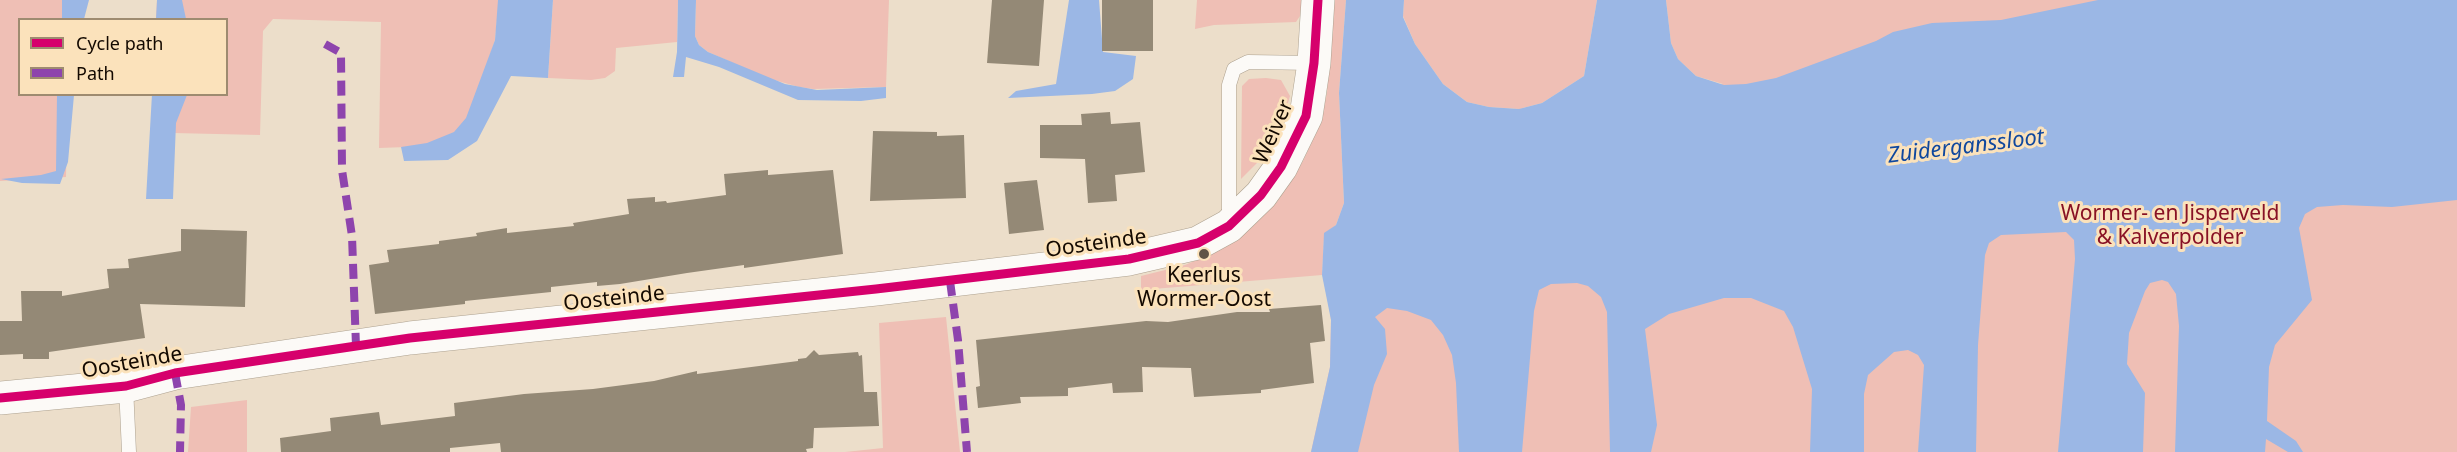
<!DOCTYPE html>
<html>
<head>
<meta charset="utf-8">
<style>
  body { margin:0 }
  #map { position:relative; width:2457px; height:452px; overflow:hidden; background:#ecdeca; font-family:"Noto Sans",sans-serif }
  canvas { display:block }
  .legend { position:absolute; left:18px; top:18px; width:210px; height:78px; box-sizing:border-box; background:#fbe2bb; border:2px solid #9e8b70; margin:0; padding:8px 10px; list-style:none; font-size:18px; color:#130900 }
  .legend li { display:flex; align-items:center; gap:12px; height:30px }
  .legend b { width:30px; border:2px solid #9e8b70 }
</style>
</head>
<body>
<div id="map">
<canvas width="2457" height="452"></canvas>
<ul class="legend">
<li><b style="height:8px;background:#d6006c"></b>Cycle path</li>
<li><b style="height:8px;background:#8e44ad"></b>Path</li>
</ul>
</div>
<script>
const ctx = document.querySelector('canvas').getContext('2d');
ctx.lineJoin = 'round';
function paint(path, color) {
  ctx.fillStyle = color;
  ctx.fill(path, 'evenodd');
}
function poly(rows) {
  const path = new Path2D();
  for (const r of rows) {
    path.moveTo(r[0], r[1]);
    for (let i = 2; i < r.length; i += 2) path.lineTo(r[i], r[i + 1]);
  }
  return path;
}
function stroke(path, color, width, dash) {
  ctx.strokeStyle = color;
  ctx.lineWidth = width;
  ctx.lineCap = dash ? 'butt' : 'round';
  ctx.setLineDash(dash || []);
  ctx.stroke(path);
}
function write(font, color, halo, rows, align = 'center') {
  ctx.font = font + ' "Noto Sans",sans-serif';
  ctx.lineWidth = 6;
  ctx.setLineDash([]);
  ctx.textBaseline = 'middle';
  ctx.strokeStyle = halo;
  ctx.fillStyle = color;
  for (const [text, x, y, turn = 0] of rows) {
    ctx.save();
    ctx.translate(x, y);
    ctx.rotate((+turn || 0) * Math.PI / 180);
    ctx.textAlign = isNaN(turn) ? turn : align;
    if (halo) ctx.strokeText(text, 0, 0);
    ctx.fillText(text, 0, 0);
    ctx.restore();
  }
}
paint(poly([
  [0,0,85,0,83,19,20,20,20,94,72,95,67,117,66,177,0,181],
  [157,0,499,0,495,40,466,128,434,146,379,148,381,22,273,19,263,31,260,135,173,133,152,95,226,94,226,20,156,19],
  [553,0,678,0,677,42,616,48,615,71,605,78,591,80,548,78],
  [696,0,889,0,886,87,813,89,799,87,767,78,708,52,699,45,695,36],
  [1197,0,1302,0,1302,13,1296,22,1214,25,1195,29],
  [1332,0,1346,0,1339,93,1344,203,1336,225,1325,234,1494,112,1723,84,1696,76,1678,59,1671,43,1666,0,2457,0,2457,452,1311,452,1330,367,1331,320,1324,239,1322,275,1141,290,1141,276,1185,265,1215,252,1252,227,1277,202,1303,161,1320,124,1327,93],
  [1404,0,1597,0,1584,76,1542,103,1519,109,1489,107,1467,102,1443,84,1415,44,1403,16],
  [1266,78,1281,80,1290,96,1281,127,1261,159,1241,179,1242,86,1249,79],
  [946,317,960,452,845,452,883,448,879,323],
  [247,400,247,452,188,452,191,407]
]), '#efbfb5');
paint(poly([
  [62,0,89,0,84,19,62,19],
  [157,0,182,0,186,19,156,19],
  [498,0,553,0,548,78,511,76,477,141,448,160,404,161,401,147,427,143,454,132,466,118,495,40],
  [678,0,696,0,695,36,699,45,708,52,785,84,817,90,886,87,886,98,861,101,798,100,719,67,686,57,684,77,673,77,677,52],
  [1069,0,1099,0,1103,52,1136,56,1133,79,1115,91,1092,94,1008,98,1016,91,1056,84],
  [1346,0,1404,0,1403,17,1415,44,1443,84,1467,102,1489,107,1519,109,1542,103,1584,76,1597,0,1666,0,1671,43,1678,59,1696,76,1724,85,1746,84,1776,78,1876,41,1893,32,1932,23,2001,20,2098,0,2457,0,2457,200,2392,207,2343,205,2317,207,2305,214,2299,228,2312,300,2275,345,2269,367,2267,421,2296,441,2303,452,2288,452,2266,439,2265,452,2175,452,2179,326,2176,294,2168,282,2162,280,2150,283,2145,291,2129,333,2127,364,2145,393,2143,452,2058,452,2075,259,2074,240,2066,232,2001,235,1989,243,1985,255,1978,345,1976,452,1918,452,1924,365,1918,355,1908,350,1894,352,1868,375,1864,394,1864,452,1810,452,1812,389,1793,327,1784,311,1751,298,1724,298,1669,314,1645,329,1657,425,1651,452,1610,452,1607,312,1601,297,1588,286,1577,283,1551,284,1539,290,1534,311,1522,452,1459,452,1456,383,1452,355,1443,335,1431,320,1407,311,1387,308,1375,317,1385,329,1387,354,1374,385,1358,452,1311,452,1330,367,1331,320,1322,275,1324,233,1336,225,1344,203,1339,93],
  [152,94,187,95,176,123,173,199,146,199],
  [57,95,74,95,68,162,60,184,22,183,1,179,41,175,56,171]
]), '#9bb7e5');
paint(poly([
  [992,0,1044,0,1039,66,987,63],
  [1102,0,1153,0,1153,51,1102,51],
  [1110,112,1111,124,1140,122,1145,172,1115,175,1117,201,1088,203,1085,159,1040,158,1040,125,1082,125,1081,114],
  [873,131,937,132,937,136,964,135,966,198,870,201],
  [768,170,768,175,833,170,843,254,744,268,744,265,687,273,620,284,597,286,597,282,551,287,551,292,465,301,465,304,375,314,369,265,389,262,387,250,439,244,439,241,477,236,476,233,507,228,507,233,574,226,573,223,629,214,627,199,655,197,655,202,666,201,667,203,726,195,724,174],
  [1037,180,1044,230,1009,234,1004,183],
  [181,229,247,231,245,307,140,304,145,338,49,352,49,359,23,359,23,354,0,355,0,321,22,321,21,291,62,291,62,296,109,288,107,269,129,268,128,259,181,251],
  [1321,305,1325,341,1310,343,1314,383,1261,390,1261,393,1194,397,1191,368,1142,367,1143,392,1113,393,1112,383,1068,388,1068,396,1020,397,1021,403,978,408,976,387,980,386,976,340,1146,321,1168,322,1237,312,1270,312,1269,309],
  [814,350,819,355,858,352,859,356,862,355,864,392,877,392,879,426,814,428,813,448,806,449,807,452,501,452,500,443,450,448,450,452,281,452,280,438,331,431,330,418,379,412,381,425,455,416,454,403,524,394,593,389,654,381,697,371,697,374,798,361,798,359,806,358]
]), '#948976');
const service = poly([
  [1229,221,1229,85,1234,69,1248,62,1314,63],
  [126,386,129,452]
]);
const tertiary = poly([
  [0,398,126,386,175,373,410,338,876,289,1129,259,1198,243,1229,226,1261,195,1281,167,1306,116,1314,63,1318,0]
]);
stroke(service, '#ada18f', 15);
stroke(tertiary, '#ada18f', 34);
stroke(service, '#fcfaf7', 14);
stroke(tertiary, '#fcfaf7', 33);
stroke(poly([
  [325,44,341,53,342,170,352,236,356,346],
  [950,281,958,340,967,452],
  [175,373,181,405,180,452]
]), '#8e44ad', 8, [15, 8]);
stroke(poly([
  [0,398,126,386,175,373,410,338,876,289,1129,259,1198,243,1229,226,1261,195,1281,167,1306,116,1314,63,1318,0]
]), '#d6006c', 9);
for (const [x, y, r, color] of [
  [1204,254,6,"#5f5447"]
]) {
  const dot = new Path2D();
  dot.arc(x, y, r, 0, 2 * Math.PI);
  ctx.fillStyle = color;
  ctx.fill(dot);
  stroke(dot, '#fbe2bb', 2);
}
write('21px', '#130900', '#fbe2bb', [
  ["Weiver",1274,132,-66],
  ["Oosteinde",1096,244,-8],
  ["Oosteinde",614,299,-6],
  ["Oosteinde",132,363,-10]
]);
write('21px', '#881125', '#fbe2bb', [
  ["Wormer- en Jisperveld",2170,214],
  ["& Kalverpolder",2170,238]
]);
write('21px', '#130900', '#fbe2bb', [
  ["Keerlus",1204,276],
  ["Wormer-Oost",1204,300]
]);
write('italic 22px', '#10489e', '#fbe2bb', [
  ["Zuiderganssloot",1966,147,-7]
]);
</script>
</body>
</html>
